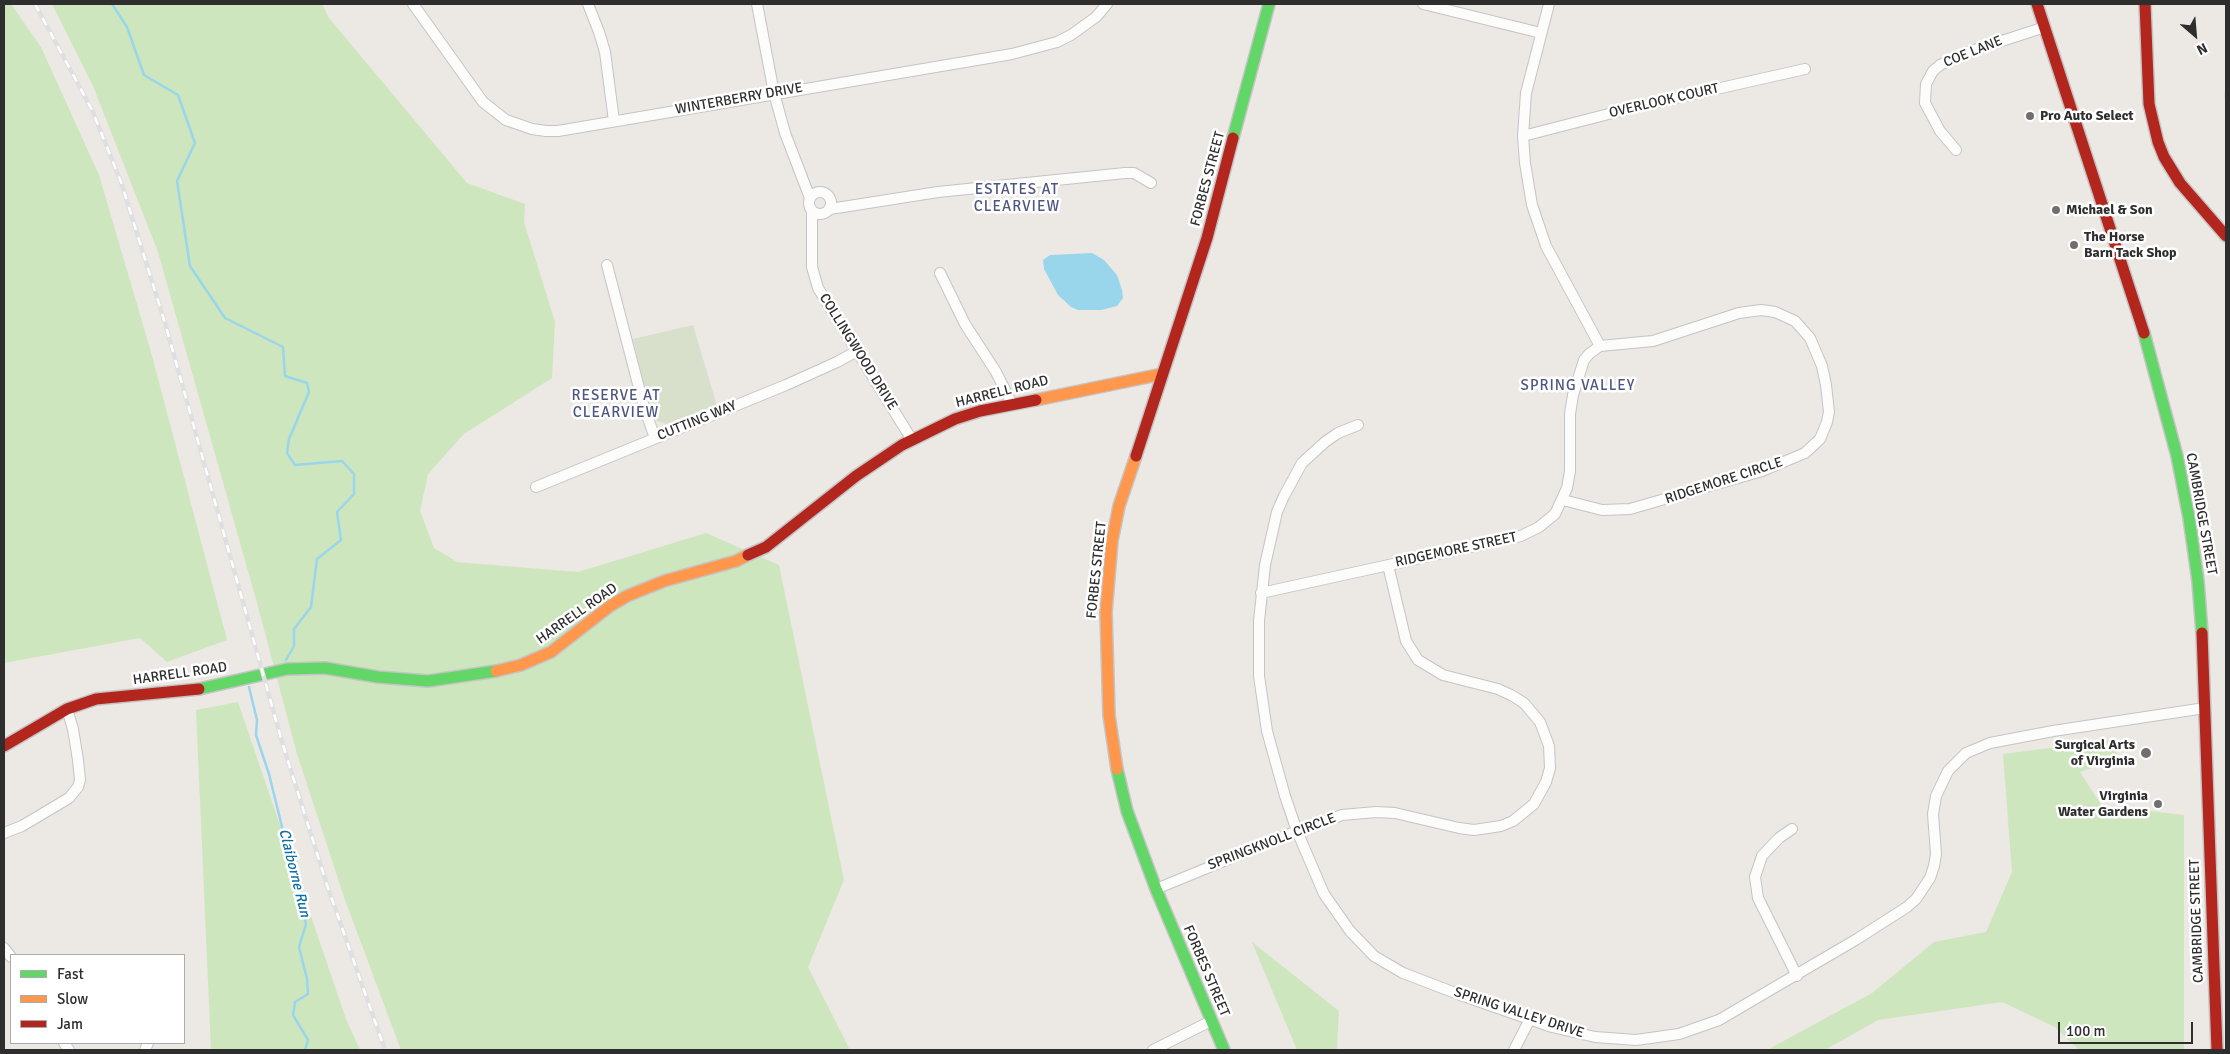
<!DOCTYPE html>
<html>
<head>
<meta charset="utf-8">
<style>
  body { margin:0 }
  #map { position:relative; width:2230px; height:1054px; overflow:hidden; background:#ece8e4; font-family:Signika,sans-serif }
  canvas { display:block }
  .frame { position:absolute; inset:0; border:5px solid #2e2e2e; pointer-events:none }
  .legend { position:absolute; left:10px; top:954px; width:175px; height:90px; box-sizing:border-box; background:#fff; border:1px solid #ababab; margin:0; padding:6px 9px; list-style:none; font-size:15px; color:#2e2e2e }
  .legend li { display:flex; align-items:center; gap:10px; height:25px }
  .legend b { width:25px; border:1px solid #ababab }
  .north { position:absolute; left:2170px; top:10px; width:50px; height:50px; -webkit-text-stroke:4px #fff; paint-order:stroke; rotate:153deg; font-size:14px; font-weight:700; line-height:20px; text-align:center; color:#2e2e2e }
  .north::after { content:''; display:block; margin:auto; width:18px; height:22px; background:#2e2e2e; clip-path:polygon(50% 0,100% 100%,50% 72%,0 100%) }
  .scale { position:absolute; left:2058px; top:1022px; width:135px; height:22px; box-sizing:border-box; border:2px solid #2e2e2e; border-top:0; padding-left:6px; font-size:15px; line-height:18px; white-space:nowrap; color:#2e2e2e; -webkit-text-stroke:4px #fff; paint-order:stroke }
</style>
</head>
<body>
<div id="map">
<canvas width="2230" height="1054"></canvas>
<div class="frame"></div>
<ul class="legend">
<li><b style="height:6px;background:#63d668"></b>Fast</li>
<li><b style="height:6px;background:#ff974d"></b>Slow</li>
<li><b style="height:6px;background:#b3261e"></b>Jam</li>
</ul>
<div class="north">N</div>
<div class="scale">100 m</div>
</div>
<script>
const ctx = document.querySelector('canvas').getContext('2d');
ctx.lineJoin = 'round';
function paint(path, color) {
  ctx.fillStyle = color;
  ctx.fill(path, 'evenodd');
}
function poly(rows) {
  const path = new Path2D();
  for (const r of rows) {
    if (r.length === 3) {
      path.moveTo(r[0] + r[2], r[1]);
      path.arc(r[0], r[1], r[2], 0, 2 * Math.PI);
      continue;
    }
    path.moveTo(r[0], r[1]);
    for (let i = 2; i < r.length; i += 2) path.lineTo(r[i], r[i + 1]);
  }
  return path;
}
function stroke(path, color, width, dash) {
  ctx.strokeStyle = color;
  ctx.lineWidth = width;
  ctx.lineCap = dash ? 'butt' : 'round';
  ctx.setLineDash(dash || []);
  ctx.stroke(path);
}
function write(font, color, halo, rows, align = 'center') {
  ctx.font = font + ' Signika,sans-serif';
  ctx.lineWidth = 5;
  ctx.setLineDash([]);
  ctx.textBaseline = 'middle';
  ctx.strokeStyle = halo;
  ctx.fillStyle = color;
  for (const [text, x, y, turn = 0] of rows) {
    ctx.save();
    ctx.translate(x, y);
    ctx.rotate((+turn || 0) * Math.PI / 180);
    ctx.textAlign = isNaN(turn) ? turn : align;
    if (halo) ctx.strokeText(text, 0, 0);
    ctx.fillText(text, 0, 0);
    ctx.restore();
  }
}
paint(poly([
  [4,4,11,4,41,47,99,175,151,352,227,640,167,662,140,638,4,663],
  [52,4,322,4,329,18,467,183,525,204,524,222,555,322,552,378,464,434,428,474,420,511,434,548,457,562,578,572,706,533,779,565,844,880,808,967,850,1050,401,1050,345,900,297,754,257,603,158,252,93,86],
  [238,702,346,1019,360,1050,211,1050,196,710],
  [2113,740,2118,758,2080,772,2102,806,2184,815,2184,1050,2079,1050,2055,1027,2002,1002,1878,1020,1825,1050,1767,1050,1872,993,1934,942,1986,932,2012,872,2003,754],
  [1252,942,1339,1011,1337,1050,1297,1050]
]), '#cee6be');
paint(poly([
  [693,325,717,406,667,424,657,421,651,413,633,339]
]), '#d8e0cc');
paint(poly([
  [1092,253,1104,260,1117,275,1122,290,1123,298,1117,306,1101,310,1078,310,1071,307,1058,295,1044,269,1043,260,1050,255]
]), '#99d6ec');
stroke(poly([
  [112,4,127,27,144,75,178,95,195,143,177,181,190,266,225,318,283,347,285,376,307,383,309,392,289,439,287,453,295,465,342,461,354,474,354,494,337,512,341,540,317,559,311,607,294,629,294,646,286,660],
  [2226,92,2226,98],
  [249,687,257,720,256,735,269,774,306,924,299,947,307,979,308,994,295,1002,293,1015,308,1040,305,1050]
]), '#99d6ec', 2.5);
const street = poly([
  [413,4,483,102,506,120,532,129,546,131,558,131,1012,54,1057,42,1071,35,1096,17,1107,4],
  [588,4,599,32,605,52,614,121],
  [757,4,774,93,785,133,810,198],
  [1423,4,1541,33],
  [1549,4,1526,93,1523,136,1525,163,1532,205,1546,246,1600,346],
  [1523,136,1632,108,1805,69],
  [1956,150,1940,131,1925,103,1926,84,1933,71,1940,65,1971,51,2045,27],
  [820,203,11],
  [830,209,938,192,1125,173,1134,173,1151,183],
  [812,211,812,267,818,288,912,440],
  [607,265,644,407,655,438],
  [940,273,965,324,996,372,1012,404],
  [1358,425,1338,433,1325,442,1302,463,1284,496,1277,512,1265,565,1259,621,1259,676,1267,731,1285,796,1297,831,1324,894,1350,931,1374,956,1403,973,1458,994,1552,1027,1595,1037,1636,1040,1679,1034,1719,1020,1857,939,1907,907,1916,899,1930,878,1934,866,1936,854,1933,814,1936,796,1948,771,1966,753,1990,743,2053,731,2205,708],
  [536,487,786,385,837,362,857,351],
  [1261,593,1521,536,1539,527,1555,514,1567,488,1570,471,1570,414,1573,395,1584,360,1589,354,1600,346,1653,341,1739,313,1761,310,1775,312,1795,321,1810,338,1822,366,1826,385,1829,412,1827,422,1820,439,1805,453,1762,471,1630,509,1602,510,1563,500],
  [1792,829,1779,838,1762,856,1755,877,1758,898,1797,976],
  [4,833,22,826,69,798,78,787,80,780,78,760,73,729,67,709],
  [1156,889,1297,831,1342,815,1376,812,1395,813,1459,828,1474,830,1501,826,1513,821,1534,804,1546,782,1550,768,1549,746,1540,722,1524,703,1511,695,1498,689,1443,675,1418,660,1406,641,1388,565],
  [4,948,11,957],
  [64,1043,69,1050],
  [145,1050,148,1043],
  [1153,1050,1211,1021],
  [1514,1050,1530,1019]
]);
const fast = poly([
  [1233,138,1269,4],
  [2144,333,2177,456,2189,518,2198,581,2202,633],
  [199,689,287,669,325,668,378,677,428,681,496,671],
  [1117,769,1127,811,1156,889,1224,1050]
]);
const slow = poly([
  [1036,400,1162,374],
  [496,671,521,665,551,652,610,606,627,596,664,581,736,561,748,555],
  [1117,769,1109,715,1106,612,1112,541,1119,506,1136,456]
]);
const jam = poly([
  [2037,4,2144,333],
  [2145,4,2149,104,2158,142,2164,157,2180,183,2226,236],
  [1136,456,1207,238,1233,138],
  [748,555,766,547,856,476,902,445,955,419,980,411,1036,400],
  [2202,633,2217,1050],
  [4,746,67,709,96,699,199,689]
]);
stroke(street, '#c5c4c5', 12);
stroke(fast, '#c5c4c5', 14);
stroke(slow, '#c5c4c5', 14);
stroke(jam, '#c5c4c5', 14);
stroke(street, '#fcfcfb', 10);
stroke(fast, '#63d668', 11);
stroke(slow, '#ff974d', 11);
stroke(jam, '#b3261e', 11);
const rail = poly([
  [35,4,92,110,121,182,165,323,282,742,327,885,385,1050]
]);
stroke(rail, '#dfdfe1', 4.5);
stroke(rail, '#fff', 2.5, [8]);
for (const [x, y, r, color] of [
  [2030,116,5,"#706f6e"],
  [2056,210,5,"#706f6e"],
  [2074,245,5,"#706f6e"],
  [2146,753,6,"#706f6e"],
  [2158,804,5,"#706f6e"]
]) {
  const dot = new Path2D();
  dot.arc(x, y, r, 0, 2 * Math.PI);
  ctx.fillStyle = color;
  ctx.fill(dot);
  stroke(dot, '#fff', 2);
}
write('14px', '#2e2e2e', '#fff', [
  ["COE LANE",1973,52,-22],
  ["WINTERBERRY DRIVE",739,99,-10],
  ["OVERLOOK COURT",1664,101,-13],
  ["FORBES STREET",1208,179,-75],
  ["COLLINGWOOD DRIVE",858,352,58],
  ["HARRELL ROAD",1002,392,-14],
  ["CUTTING WAY",697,421,-22],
  ["RIDGEMORE CIRCLE",1724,481,-18],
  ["CAMBRIDGE STREET",2201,514,80],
  ["RIDGEMORE STREET",1456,550,-12],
  ["FORBES STREET",1097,570,-84],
  ["HARRELL ROAD",577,614,-35],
  ["HARRELL ROAD",180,674,-8],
  ["SPRINGKNOLL CIRCLE",1272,842,-21],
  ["CAMBRIDGE STREET",2197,921,-92],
  ["FORBES STREET",1206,971,67],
  ["SPRING VALLEY DRIVE",1519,1013,18]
]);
write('bold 14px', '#2e2e2e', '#fff', [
  ["Pro Auto Select",2040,116],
  ["Michael & Son",2066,210],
  ["The Horse",2084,237],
  ["Barn Tack Shop",2084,253],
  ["Surgical Arts",2135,745,"right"],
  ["of Virginia",2135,761,"right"],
  ["Virginia",2148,796,"right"],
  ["Water Gardens",2148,812,"right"]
], 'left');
ctx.letterSpacing = '1px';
write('15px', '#4d5680', '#fff', [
  ["ESTATES AT",1017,190],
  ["CLEARVIEW",1017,207],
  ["SPRING VALLEY",1578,386],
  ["RESERVE AT",616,396],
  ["CLEARVIEW",616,413]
]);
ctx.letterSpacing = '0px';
write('italic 15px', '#0d6fa3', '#fff', [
  ["Claiborne Run",294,873,76]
]);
</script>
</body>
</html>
